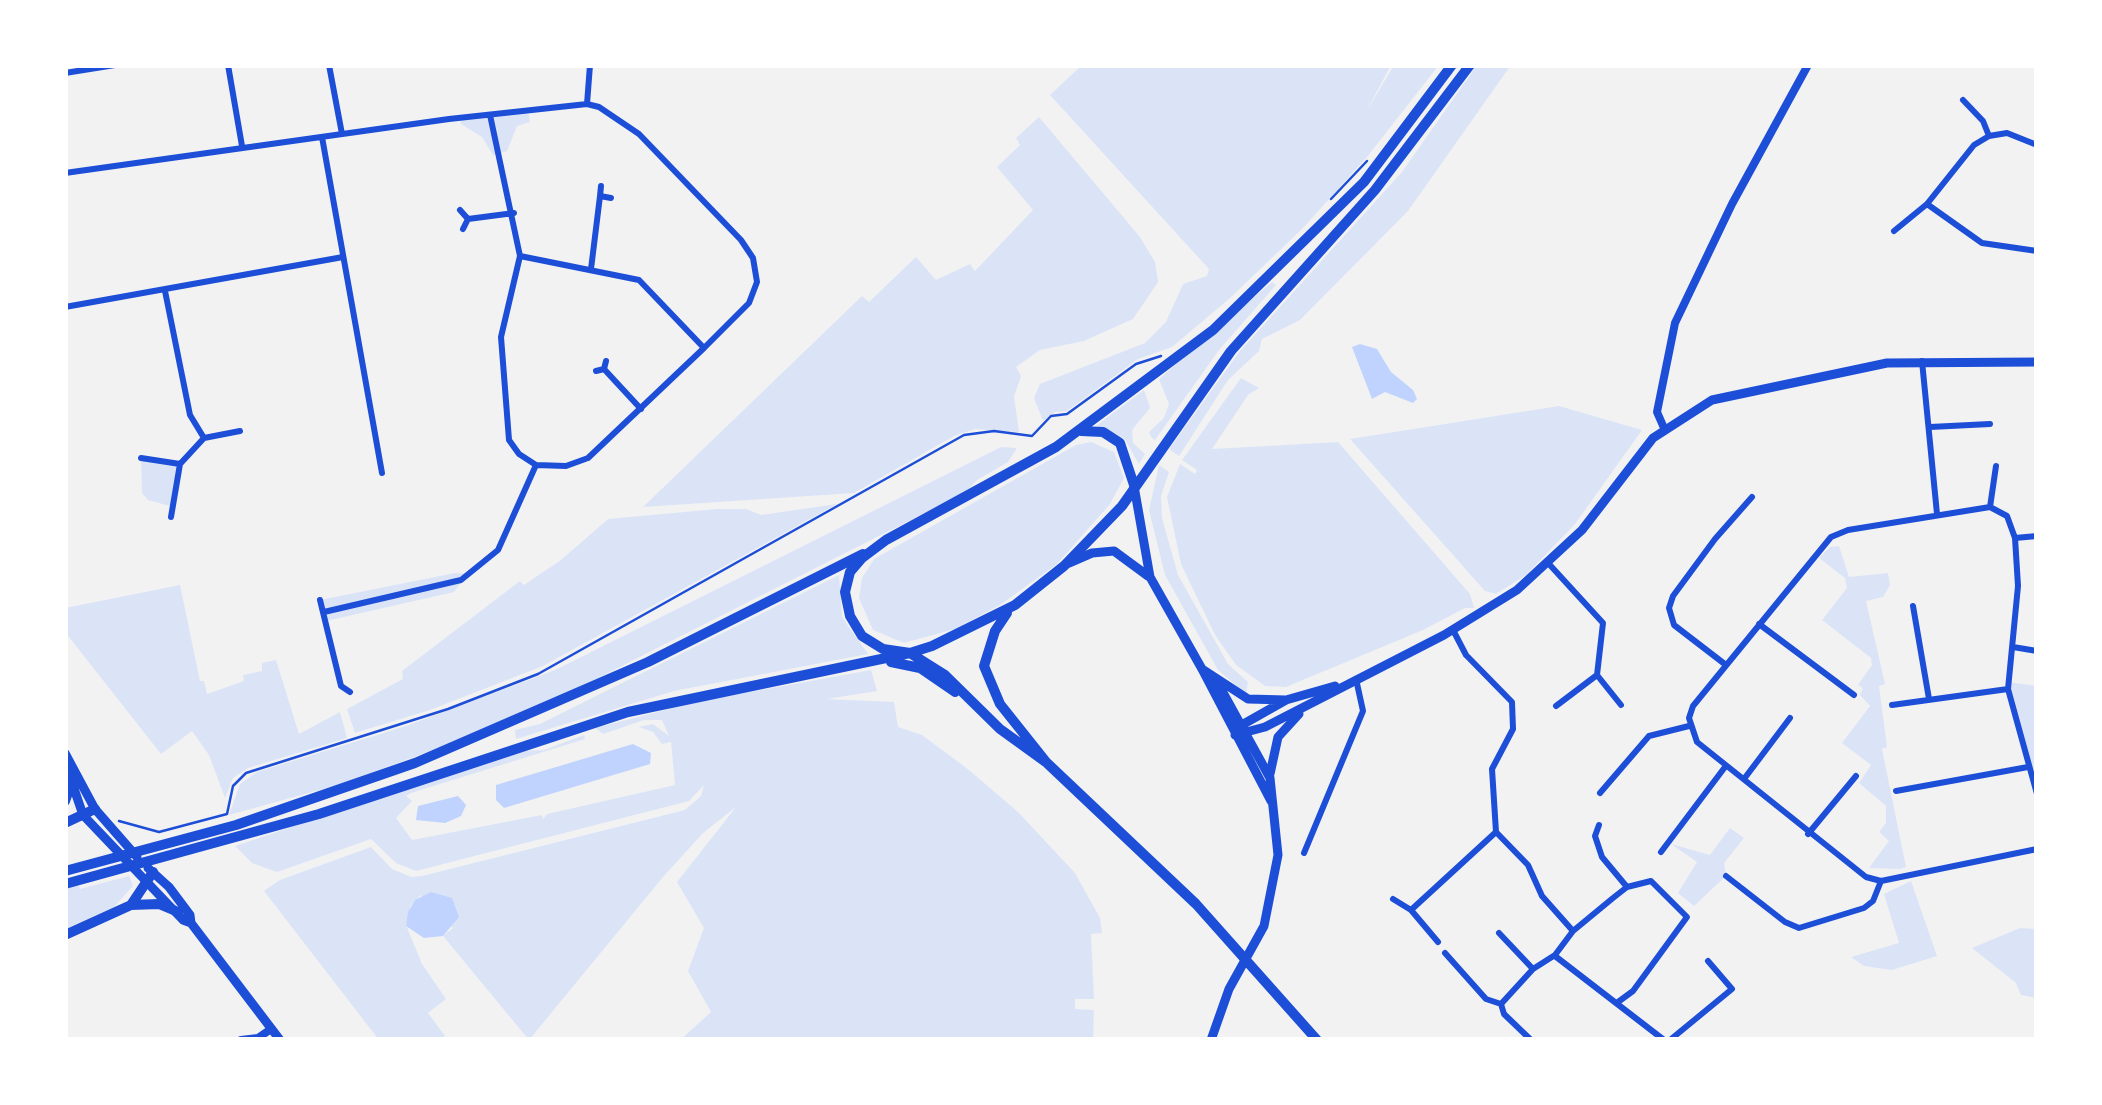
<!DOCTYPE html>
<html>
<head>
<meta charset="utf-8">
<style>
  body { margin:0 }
  #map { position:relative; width:2102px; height:1105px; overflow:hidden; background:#f2f2f2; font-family:Manrope,sans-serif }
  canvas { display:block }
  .frame { position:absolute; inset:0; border:68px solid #fff; pointer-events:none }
</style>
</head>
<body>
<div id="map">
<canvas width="2102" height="1105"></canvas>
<div class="frame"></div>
</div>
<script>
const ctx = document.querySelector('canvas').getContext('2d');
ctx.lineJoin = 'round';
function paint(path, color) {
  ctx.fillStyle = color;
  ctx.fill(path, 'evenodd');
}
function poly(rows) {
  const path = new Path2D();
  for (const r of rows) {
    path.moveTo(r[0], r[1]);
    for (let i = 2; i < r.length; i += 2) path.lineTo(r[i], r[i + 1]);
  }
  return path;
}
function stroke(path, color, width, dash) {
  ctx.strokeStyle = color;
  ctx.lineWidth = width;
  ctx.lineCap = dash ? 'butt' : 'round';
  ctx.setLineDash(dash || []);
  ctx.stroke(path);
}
paint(poly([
  [1082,65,1391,65,1366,112,1394,65,1439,65,1367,157,1303,228,1229,299,1172,347,1138,359,1067,411,1055,412,1043,421,1034,398,1040,384,1145,343,1166,322,1183,284,1207,276,1209,269,1050,95],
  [1477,65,1511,65,1408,211,1300,320,1262,339,1259,351,1228,380,1179,456,1169,449,1240,351,1402,172],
  [528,111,530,122,517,126,507,151,493,155,482,137,461,124,460,118],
  [1039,117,1140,237,1155,262,1158,282,1133,319,1084,341,1040,350,1016,367,1021,376,1014,397,1019,432,975,429,954,436,854,493,643,507,862,296,869,302,916,257,936,280,970,264,975,271,1033,210,997,167,1020,145,1016,138],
  [1272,282,1276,285,1219,350,1155,440,1152,438,1149,432,1164,418,1169,404,1159,379],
  [1241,378,1259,388,1248,395,1212,449,1338,442,1470,594,1474,608,1465,608,1423,630,1286,687,1265,686,1236,665,1215,635,1181,564,1167,497,1180,464,1195,474,1197,470,1182,460],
  [1144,390,1150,408,1132,430,1133,443,1145,454,1139,464,1124,438,1096,426],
  [1559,406,1642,430,1575,524,1526,575,1496,594,1485,591,1350,439],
  [1091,442,1114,452,1124,478,1110,504,1057,564,1000,605,955,629,904,643,873,630,859,598,862,578,874,559,1076,445],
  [1001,447,1017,448,1008,462,977,480,966,492,598,678,481,732,341,784,229,815,240,784,257,772,406,726,555,670],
  [141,458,180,464,173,507,148,500,142,493],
  [1159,465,1169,472,1161,496,1162,518,1178,575,1228,664,1248,682,1246,694,1218,670,1165,575,1149,510],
  [837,504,543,666,430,710,355,733,347,709,403,679,402,671,520,581,524,585,561,560,608,519,717,509,746,509,761,515],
  [1839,546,1849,577,1888,573,1890,585,1883,597,1866,601,1885,684,1879,686,1887,747,1882,749,1906,867,1900,869,1869,868,1889,841,1879,832,1886,823,1886,806,1859,783,1871,765,1842,743,1870,706,1860,695,1863,688,1858,685,1872,665,1871,658,1822,620,1847,588,1845,578,1819,558,1830,547],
  [455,573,468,574,454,592,326,621,320,600],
  [839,575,842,617,868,654,674,691,516,739,515,730,540,724],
  [180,585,200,681,204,681,207,694,244,681,243,675,262,671,262,663,276,660,299,734,340,712,347,738,248,768,233,778,225,798,209,755,192,731,161,754,65,632,65,608],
  [871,670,877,691,827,699,894,702,898,727,922,735,969,770,1018,812,1075,873,1100,918,1102,933,1091,934,1094,999,1075,999,1075,1009,1094,1010,1093,1040,680,1040,711,1012,688,971,704,928,677,882,736,807,703,833,663,877,529,1040,443,936,453,928,421,895,411,905,406,925,422,964,446,999,428,1013,445,1036,437,1040,379,1040,264,891,280,880,371,847,392,869,411,877,422,876,685,810,701,796,704,785,689,801,416,871,396,863,371,839,277,872,252,863,235,846,518,751,544,750,584,735,585,739,411,793,406,796,412,801,396,818,412,840,542,815,543,819,547,814,675,785,671,742,662,744,653,732,639,727,653,724,669,736,662,720,644,720,603,734,595,728,700,701],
  [2008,682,2037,686,2037,774,2030,775,2028,767,2012,716],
  [1730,828,1744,838,1724,863,1726,876,1694,906,1678,893,1697,862,1671,844,1710,855],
  [129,876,133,886,114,907,65,929,65,888,78,884,80,889],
  [1911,881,1937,956,1892,970,1864,966,1851,957,1899,943,1884,894],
  [2020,928,2037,929,2037,998,2021,995,2016,983,1972,948]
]), '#dbe4f7');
paint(poly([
  [1360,344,1377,349,1391,372,1413,390,1417,399,1413,403,1385,392,1372,399,1352,347],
  [633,744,651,753,650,764,504,808,496,800,496,785],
  [458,796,466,805,461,816,445,823,416,820,418,806],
  [431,892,452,898,459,917,443,936,424,938,406,926,408,912,415,900]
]), '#bfd3fe');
stroke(poly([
  [1331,199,1367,161],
  [119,821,159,832,227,814,233,786,246,773,448,709,538,674,964,435,994,431,1032,436,1051,416,1067,414,1136,364,1161,356]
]), '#1d4ed8', 2.5);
stroke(poly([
  [228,65,242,146],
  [329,65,342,134],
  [65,73,115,65],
  [1963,100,1983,121,1989,136],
  [587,104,590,65],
  [322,137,382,473],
  [65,173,449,119,587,104,599,107,639,134,741,240,753,258,757,282,749,303,704,348,588,458,566,466,536,465,519,454,509,440,501,337,520,256,490,115],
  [600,196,601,186],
  [1927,204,1982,243,2037,251],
  [460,210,468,219,514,213],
  [463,229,468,219],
  [1894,231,1927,204,1974,145,1989,136,2007,133,2037,145],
  [520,256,639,280,704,348],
  [591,269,600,196,611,198],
  [165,291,190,415,204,438,240,431],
  [65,307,343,257],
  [1922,361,1937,514],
  [604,369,641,409],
  [596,371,604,369,606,361],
  [1930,427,1990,424],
  [141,458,180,464],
  [1990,507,1996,466],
  [171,517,180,464,204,438],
  [2015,538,2037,536],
  [1549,564,1603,623,1597,675,1621,705],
  [320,600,341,686,350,692],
  [1913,606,1929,699],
  [324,612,461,580,498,550,536,465],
  [1759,624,1854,695],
  [1453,630,1466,655,1512,702,1513,729,1492,769,1496,832,1528,865,1542,896,1573,931],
  [2013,647,2037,651],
  [1726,665,1674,625,1669,608,1673,596,1715,539,1752,497],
  [1892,705,2008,689],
  [1556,706,1597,675],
  [1744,779,1790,718],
  [1896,791,2028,767],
  [1600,793,1649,736,1689,726],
  [2037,794,2008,689,2018,586,2015,538,2007,516,1990,507,1848,530,1831,537,1693,706,1689,718,1697,742,1866,877,1881,881,2037,849],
  [1599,825,1595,836,1602,857,1627,887],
  [1808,834,1856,776],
  [1661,852,1725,767],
  [1304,853,1363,711,1356,679],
  [1726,876,1785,922,1799,928,1864,908,1873,901,1881,881],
  [1393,899,1411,910],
  [1499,933,1533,969],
  [1438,942,1411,910,1496,832],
  [1445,953,1486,999,1501,1004,1533,969,1555,955,1573,931,1613,898,1627,887,1651,881,1687,917,1633,991,1618,1002],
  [1555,956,1664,1040],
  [1501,1004,1504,1014,1531,1040],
  [1670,1040,1732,989,1708,961]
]), '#1d4ed8', 6);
stroke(poly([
  [1664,428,1657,412,1675,323,1732,204,1808,65],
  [241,1040,258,1038,271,1029]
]), '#1d4ed8', 8);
stroke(poly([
  [1134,486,1150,577,1202,669,1248,699,1286,700],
  [1069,563,1092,553,1114,551,1148,576],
  [1202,669,1271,801],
  [1240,726,1286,700,1335,686],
  [1235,735,1265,727,1444,635,1517,590,1582,530,1653,438,1712,400,1887,363,2037,362],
  [65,753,95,809,137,857],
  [65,762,83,815,183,920,191,923,280,1040],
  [1270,774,1278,737,1299,714],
  [148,868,169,887,190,915,191,923],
  [1211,1040,1229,989,1264,926,1278,855,1270,778,1215,678]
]), '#1d4ed8', 9);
stroke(poly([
  [1452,65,1364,182,1213,330,1056,447,886,540,862,558,850,572,845,592,850,616,862,636,883,649,910,653,932,646,1015,605,1064,566,1122,506,1231,351,1375,190,1470,65],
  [1081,431,1103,432,1120,443,1134,485],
  [1007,613,995,631,984,666,1000,704,1047,763,1196,904,1317,1040],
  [891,662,920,668,955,692],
  [65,801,70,787],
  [65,823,95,809],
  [65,871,236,825,415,763,648,662,863,554],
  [65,884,319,814,628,712,910,653,945,675,1000,729,1047,763],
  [131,905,159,904,178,912],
  [65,935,131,905,153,872]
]), '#1d4ed8', 10);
</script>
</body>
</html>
